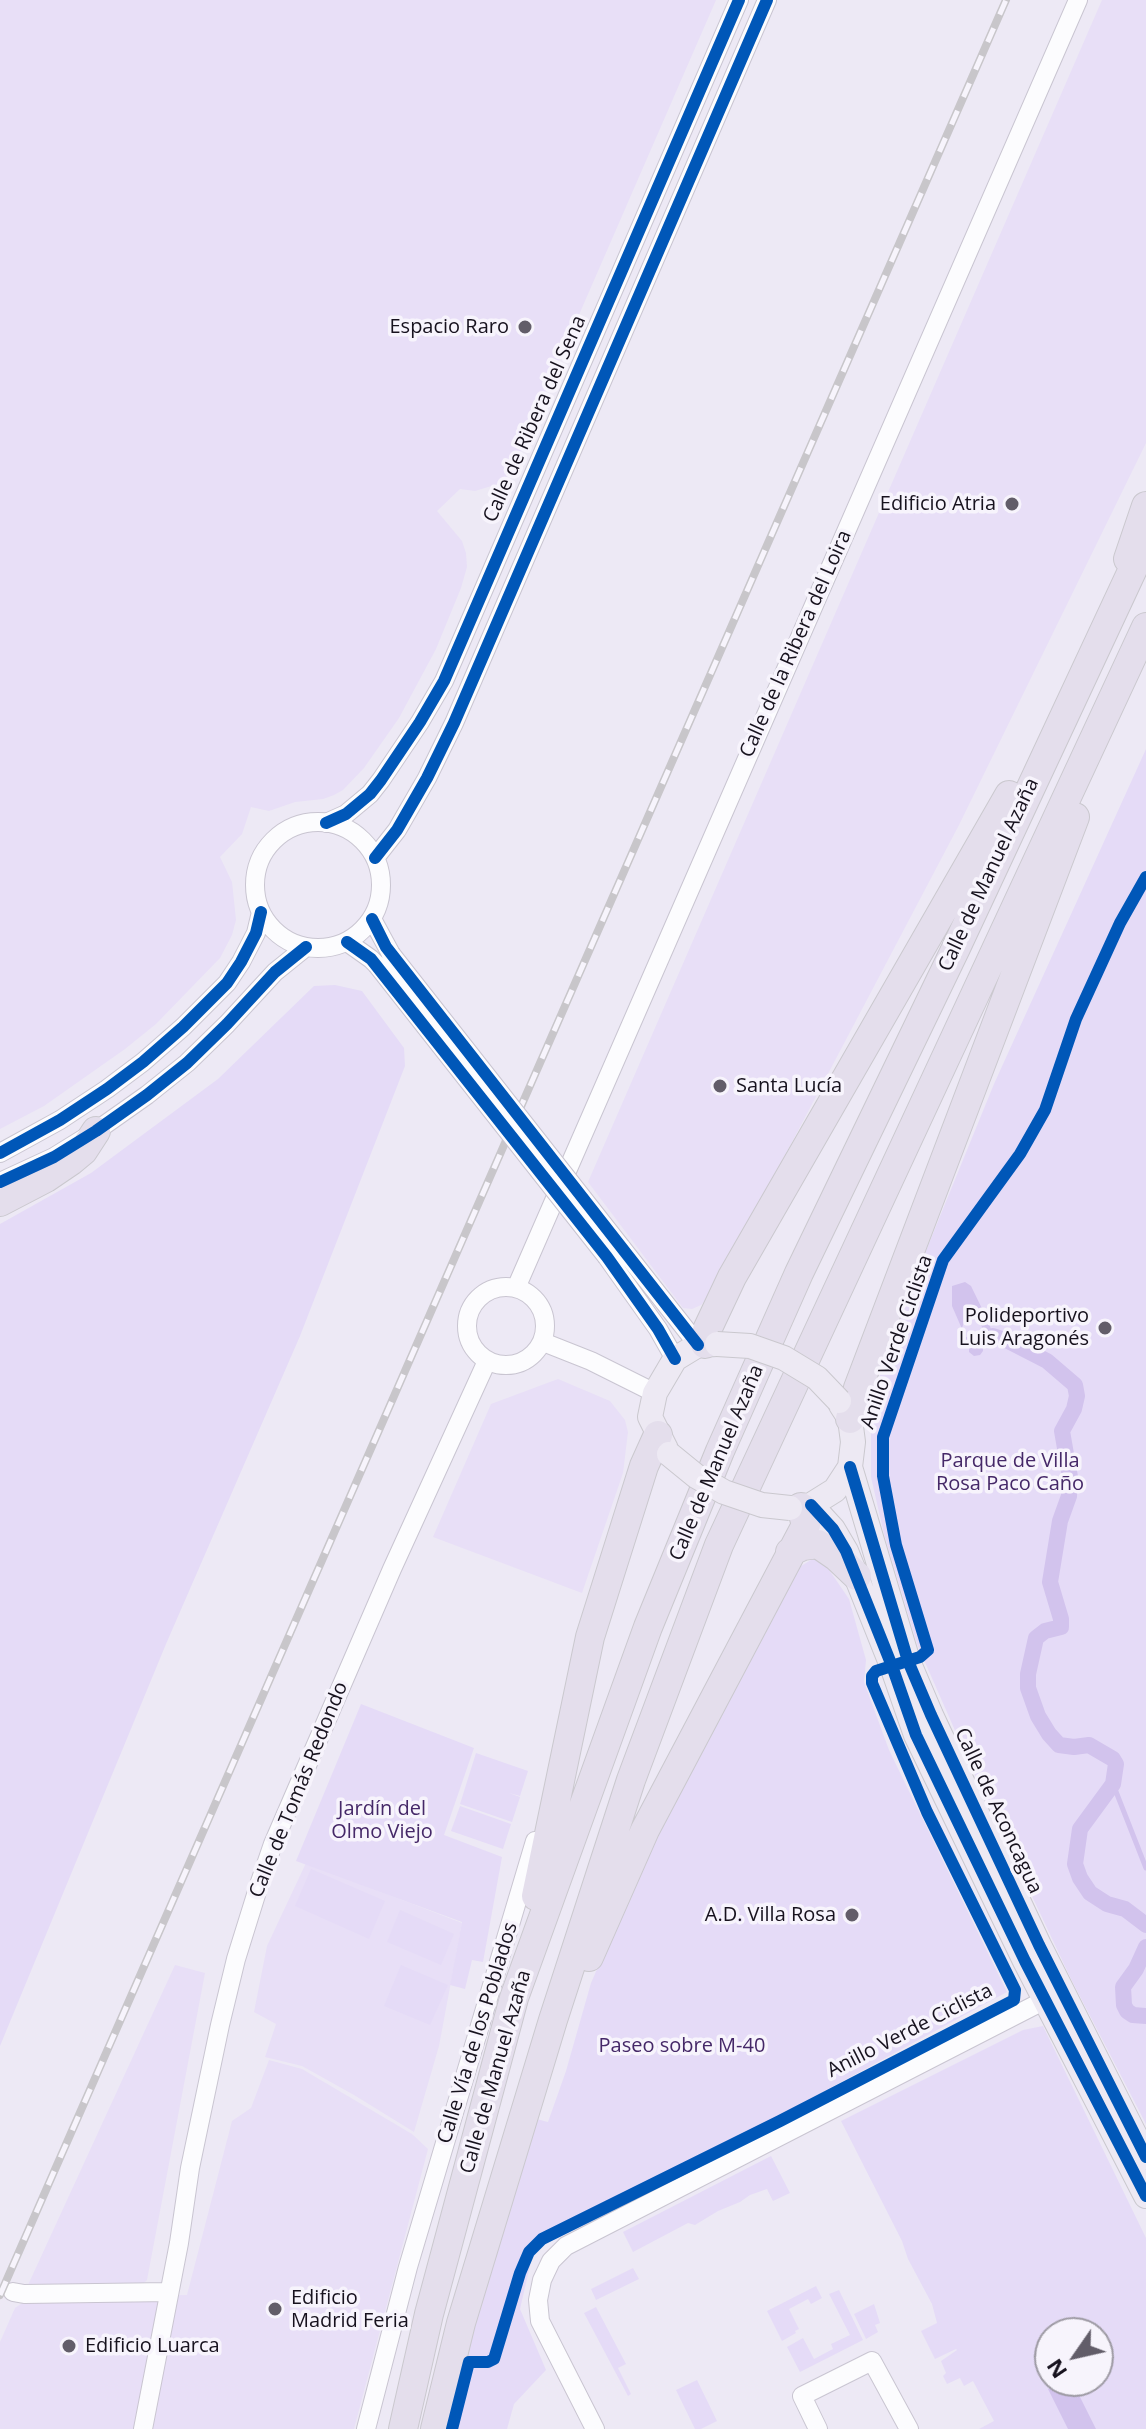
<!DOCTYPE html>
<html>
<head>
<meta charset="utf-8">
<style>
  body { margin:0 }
  #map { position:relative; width:1146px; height:2429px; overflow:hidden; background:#ede9f5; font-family:"Open Sans",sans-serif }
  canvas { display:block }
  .north { position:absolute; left:1034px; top:2317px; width:80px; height:80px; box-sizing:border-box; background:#f7f4fc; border:2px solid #9d9aa3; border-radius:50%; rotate:236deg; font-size:22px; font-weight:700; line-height:32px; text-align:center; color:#17121e }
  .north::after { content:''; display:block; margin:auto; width:28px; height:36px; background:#625d69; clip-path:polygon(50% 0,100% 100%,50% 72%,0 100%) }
</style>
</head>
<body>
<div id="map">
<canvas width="1146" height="2429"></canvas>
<div class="north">N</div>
</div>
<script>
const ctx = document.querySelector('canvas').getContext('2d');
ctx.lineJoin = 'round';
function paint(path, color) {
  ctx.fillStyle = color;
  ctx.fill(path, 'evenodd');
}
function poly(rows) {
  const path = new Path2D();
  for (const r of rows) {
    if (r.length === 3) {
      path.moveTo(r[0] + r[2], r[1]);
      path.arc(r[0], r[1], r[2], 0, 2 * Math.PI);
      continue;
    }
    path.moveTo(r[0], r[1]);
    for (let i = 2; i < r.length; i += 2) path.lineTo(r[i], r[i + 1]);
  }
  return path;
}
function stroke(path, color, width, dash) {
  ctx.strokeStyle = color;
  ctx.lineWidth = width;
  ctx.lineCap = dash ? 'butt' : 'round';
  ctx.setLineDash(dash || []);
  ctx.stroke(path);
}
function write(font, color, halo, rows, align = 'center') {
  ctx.font = font + ' "Open Sans",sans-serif';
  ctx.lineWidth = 7;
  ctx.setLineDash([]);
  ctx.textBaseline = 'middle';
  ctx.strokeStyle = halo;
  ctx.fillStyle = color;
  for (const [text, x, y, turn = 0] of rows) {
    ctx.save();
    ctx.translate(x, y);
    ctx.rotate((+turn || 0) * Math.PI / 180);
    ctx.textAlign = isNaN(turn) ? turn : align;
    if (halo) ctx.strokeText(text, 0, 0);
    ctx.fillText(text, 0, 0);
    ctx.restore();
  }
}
paint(poly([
  [0,0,716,0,538,409,517,462,506,478,498,484,475,491,460,489,437,511,462,541,466,553,467,567,461,588,436,649,399,718,364,768,343,790,334,795,323,799,295,802,269,811,251,807,242,834,220,857,232,882,236,920,232,935,220,958,156,1024,125,1049,44,1106,0,1129],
  [1102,0,1146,0,1146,443,959,825,712,1294,701,1305,692,1309,683,1308,588,1182],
  [558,1379,610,1401,625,1420,628,1432,623,1473,582,1593,433,1537,491,1404],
  [306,1863,462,1923,439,2046,414,2132,354,2095,302,2066,265,2057,276,2024,254,2012,267,1946],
  [175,1965,205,1973,147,2280,143,2284,28,2285],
  [269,2060,302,2069,412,2134,428,2149,354,2429,0,2429,0,2342,15,2308,30,2298,187,2295,232,2121,251,2108]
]), '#e8dff7');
paint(poly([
  [1146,749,1146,2124,1071,1979,968,1760,917,1644,884,1534,871,1477,871,1420,885,1351,994,1084],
  [335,985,362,991,404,1048,405,1066,300,1336,166,1644,0,2046,0,1224,91,1173,218,1079,314,986],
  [819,1555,849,1599,866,1660,864,1682,889,1750,1007,1992,773,2119,537,2236,520,2309,546,2370,514,2404,507,2429,445,2429,529,2117,548,2122,566,2071,591,1983,674,1793,793,1571],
  [361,1704,474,1748,444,1835,502,1857,483,1962,472,1960,465,1989,450,1985,462,1922,296,1861],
  [476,1753,528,1771,520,1796,509,1793,520,1797,512,1822,460,1804],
  [460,1806,511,1824,503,1849,451,1831],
  [311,1869,385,1901,369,1939,295,1906],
  [400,1910,454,1934,441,1965,387,1942],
  [401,1965,448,1985,430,2025,384,2006],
  [1043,2026,1146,2238,1146,2429,979,2429,994,2421,973,2381,964,2386,960,2378,947,2384,943,2376,946,2373,941,2361,957,2350,956,2349,935,2359,921,2331,937,2323,932,2304,908,2259,902,2241,841,2121,1023,2030],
  [1050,2333,1098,2333,1098,2381,1050,2381],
  [771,2156,790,2193,773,2201,767,2189,750,2195,740,2202,718,2211,695,2225,688,2223,633,2252,623,2232],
  [633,2268,639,2279,596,2300,591,2289],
  [816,2286,822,2298,811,2304,808,2299,789,2309,799,2329,795,2331,796,2333,782,2341,767,2311],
  [839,2290,863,2340,800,2372,787,2347,803,2338,814,2359,833,2349,831,2344,850,2335,829,2294],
  [874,2304,880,2323,875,2325,878,2332,866,2339,854,2314],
  [596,2307,626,2364,618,2368,631,2394,628,2396,584,2313],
  [697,2380,717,2421,701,2429,695,2429,676,2390]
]), '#e5dbf7');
paint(poly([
  [965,1282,971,1286,989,1323,993,1336,983,1343,983,1351,980,1355,974,1356,969,1352,969,1345,952,1306,952,1286],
  [973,1318,979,1321,982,1327,981,1334,972,1339,966,1337,962,1328,964,1322],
  [1064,2381,1072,2381,1096,2429,1068,2429,1048,2389]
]), '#d2c3ed');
stroke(poly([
  [1113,1784,1146,1868]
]), '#d2c3ed', 5);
stroke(poly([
  [993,1336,1008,1341,1047,1361,1075,1385,1077,1396,1074,1409,1062,1431,1070,1477,1069,1496,1060,1521,1050,1582,1061,1619,1061,1627,1045,1631,1036,1638,1028,1674,1028,1688,1038,1716,1049,1734,1059,1745,1074,1747,1089,1745,1113,1759,1116,1764,1113,1784,1080,1829,1075,1864,1080,1878,1090,1893,1107,1904,1125,1909,1146,1925],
  [1146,1947,1136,1969,1123,1987,1124,2005,1127,2011,1133,2015,1146,2016]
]), '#d2c3ed', 16);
const minor = poly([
  [318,885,63],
  [326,823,346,814,370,794,381,780,420,722,444,681,739,0],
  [375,858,397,830,427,778,454,723,767,0],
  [372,919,391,954],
  [347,942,371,959,377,965],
  [0,1153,60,1120,107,1089,143,1062,183,1027,227,983,241,962,256,933,261,912],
  [0,1182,54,1157,96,1131,147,1095,187,1063,227,1024,275,972,306,947],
  [621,1247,698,1345],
  [607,1257,658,1329,675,1359],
  [506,1326,39],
  [516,1288,1078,0],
  [543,1342,591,1361,655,1393],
  [13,2292,24,2294,169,2292],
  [143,2429,179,2243,190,2168,220,2025,236,1959,260,1882,273,1844,392,1569,487,1361],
  [366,2429,408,2267,535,1841],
  [595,2429,540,2321,538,2300,542,2280,551,2261,566,2246,1045,2000,1053,1994],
  [818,2429,802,2396,872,2361,909,2429]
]);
const major = poly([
  [666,1449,650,1417,655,1393,675,1359,698,1345,717,1344],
  [850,1467,908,1661,931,1715,1039,1945,1146,2157],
  [811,1505,833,1529,846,1551,892,1666,916,1735,1025,1961,1146,2196],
  [797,1507,811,1505,835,1490,850,1467,853,1442,850,1419,841,1405]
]);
const highway = poly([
  [1128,559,1146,506],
  [0,1202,46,1178,71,1161,83,1151,96,1131],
  [705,1344,707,1330,732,1277,1009,795],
  [850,1419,858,1388,1075,817],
  [790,1552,803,1546,818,1544,837,1557,857,1576],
  [536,1896,590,1637,644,1466,658,1435],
  [589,1957,645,1830,806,1525,801,1507],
  [403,2429,429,2314,514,1998,648,1627,720,1451,799,1273,956,948,1146,541],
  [435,2429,461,2323,553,2020,631,1780,719,1545,1146,627]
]);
stroke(minor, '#c9c5d1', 20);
stroke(major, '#cac8ce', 26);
stroke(highway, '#cac8ce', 30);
stroke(minor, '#fcfcfe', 18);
stroke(major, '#ede9f3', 24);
stroke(highway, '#e4deec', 28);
const rail = poly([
  [0,2295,1006,0]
]);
stroke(rail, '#c8c6ca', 8);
stroke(rail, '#f7f4fc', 5, [15]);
const minorBridge = poly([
  [391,954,621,1247],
  [377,965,607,1257]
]);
const majorBridge = poly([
  [717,1344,750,1346,784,1358,817,1378,839,1401],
  [669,1454,696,1476,724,1492,762,1505,790,1508]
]);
stroke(minorBridge, '#c9c5d1', 20, []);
stroke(majorBridge, '#cac8ce', 26, []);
stroke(minorBridge, '#fcfcfe', 18);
stroke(majorBridge, '#ede9f3', 24);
stroke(poly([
  [326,823,346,814,370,794,381,780,420,722,444,681,739,0],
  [375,858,397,830,427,778,454,723,767,0],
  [372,919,386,947,698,1345],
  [347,942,371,959,607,1257,658,1329,675,1359],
  [0,1153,60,1120,107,1089,143,1062,183,1027,227,983,241,962,256,933,261,912],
  [0,1182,54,1157,96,1131,147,1095,187,1063,227,1024,275,972,306,947],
  [850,1467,908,1661,931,1715,1039,1945,1146,2157],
  [811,1505,833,1529,846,1551,892,1666,916,1735,1025,1961,1146,2196],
  [452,2429,469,2362,488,2362,494,2359,520,2273,529,2252,542,2239,780,2121,1014,2000,1015,1990,927,1812,872,1683,872,1676,876,1671,920,1657,928,1650,896,1545,883,1476,883,1437,943,1260,1020,1154,1045,1110,1076,1019,1120,923,1146,877]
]), '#0057b8', 12);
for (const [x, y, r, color] of [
  [525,327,8,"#625d69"],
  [1012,504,8,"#625d69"],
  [720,1086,8,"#625d69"],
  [1105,1328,8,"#625d69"],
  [852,1915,8,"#625d69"],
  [275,2309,8,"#625d69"],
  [69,2346,8,"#625d69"]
]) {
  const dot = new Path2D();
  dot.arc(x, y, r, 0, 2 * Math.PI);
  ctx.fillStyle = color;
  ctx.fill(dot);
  stroke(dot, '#f7f4fc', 3);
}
write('20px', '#17121e', '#f7f4fc', [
  ["Espacio Raro",509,327],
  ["Edificio Atria",996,504],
  ["Santa Lucía",736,1086,"left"],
  ["Polideportivo",1089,1316],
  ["Luis Aragonés",1089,1339],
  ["A.D. Villa Rosa",836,1915],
  ["Edificio",291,2298,"left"],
  ["Madrid Feria",291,2321,"left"],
  ["Edificio Luarca",85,2346,"left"]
], 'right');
write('20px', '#17121e', '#f7f4fc', [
  ["Calle de Ribera del Sena",535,419,-66],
  ["Calle de la Ribera del Loira",796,644,-66],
  ["Calle de Manuel Azaña",989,875,-65],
  ["Anillo Verde Ciclista",897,1342,-71],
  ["Calle de Manuel Azaña",717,1463,-67],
  ["Calle de Tomás Redondo",299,1790,-68],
  ["Calle de Aconcagua",998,1811,65],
  ["Anillo Verde Ciclista",910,2031,-27],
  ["Calle Vía de los Poblados",478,2033,-73],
  ["Calle de Manuel Azaña",496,2072,-74]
]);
write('20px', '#452868', '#f7f4fc', [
  ["Parque de Villa",1010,1461],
  ["Rosa Paco Caño",1010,1484],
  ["Jardín del",382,1809],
  ["Olmo Viejo",382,1832],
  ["Paseo sobre M-40",682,2046]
]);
</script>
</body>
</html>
